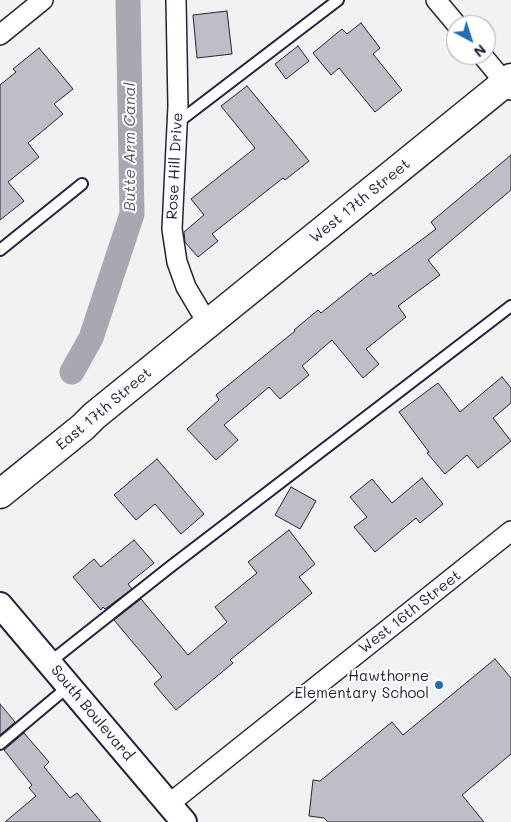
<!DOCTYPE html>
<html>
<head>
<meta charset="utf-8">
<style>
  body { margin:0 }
  #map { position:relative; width:511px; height:822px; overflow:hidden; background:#f2f2f3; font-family:Mali,sans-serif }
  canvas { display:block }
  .north { position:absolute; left:446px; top:15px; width:50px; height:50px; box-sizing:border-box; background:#fff; border:1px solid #a7a7b1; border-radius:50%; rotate:140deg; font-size:14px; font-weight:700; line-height:20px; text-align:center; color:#22223b }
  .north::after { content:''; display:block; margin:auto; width:18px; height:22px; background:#1f6fb2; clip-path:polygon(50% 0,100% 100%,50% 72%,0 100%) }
</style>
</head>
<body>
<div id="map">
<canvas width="511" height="822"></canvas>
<div class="north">N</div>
</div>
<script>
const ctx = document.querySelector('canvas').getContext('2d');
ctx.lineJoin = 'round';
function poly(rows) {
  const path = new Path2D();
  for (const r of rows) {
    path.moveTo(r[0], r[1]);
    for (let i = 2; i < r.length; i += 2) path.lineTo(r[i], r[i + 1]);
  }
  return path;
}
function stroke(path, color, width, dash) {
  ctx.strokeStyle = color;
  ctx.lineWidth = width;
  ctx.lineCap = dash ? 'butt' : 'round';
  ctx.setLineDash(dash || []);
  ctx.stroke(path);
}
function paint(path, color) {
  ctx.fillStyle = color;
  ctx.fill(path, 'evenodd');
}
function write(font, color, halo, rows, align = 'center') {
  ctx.font = font + ' Mali,sans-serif';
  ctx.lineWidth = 4;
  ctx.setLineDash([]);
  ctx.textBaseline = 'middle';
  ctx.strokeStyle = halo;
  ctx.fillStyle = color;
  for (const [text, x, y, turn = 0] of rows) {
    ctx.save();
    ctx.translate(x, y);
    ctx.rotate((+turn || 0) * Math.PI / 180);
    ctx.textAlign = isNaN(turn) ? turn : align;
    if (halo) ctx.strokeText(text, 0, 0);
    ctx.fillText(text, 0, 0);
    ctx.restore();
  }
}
stroke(poly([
  [72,372,91,338,132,214,128,0]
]), '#a8a8b2', 25);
const building = poly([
  [227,11,232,54,197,58,193,15,227,11],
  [361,23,380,48,373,54,402,90,375,112,339,68,331,75,313,53,342,29,347,34,361,23],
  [298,46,309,61,286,79,275,64,298,46],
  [39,48,73,89,54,104,63,114,28,143,39,157,8,182,24,201,0,220,0,85,16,72,13,69,39,48],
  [247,86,309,161,285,180,283,178,212,234,218,241,198,257,185,242,184,232,204,215,191,199,255,148,221,106,247,86],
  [511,155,511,190,428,260,440,275,398,306,406,317,366,349,379,364,363,378,332,340,302,366,309,375,280,399,269,387,224,425,238,440,216,460,187,429,219,400,216,395,295,331,294,330,318,310,321,313,371,273,373,276,436,229,431,222,511,155],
  [502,377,511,388,511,403,493,418,511,441,478,468,467,455,445,474,427,453,429,452,399,412,438,383,460,412,502,377],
  [157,459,204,514,181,534,155,504,136,520,114,495,157,459],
  [422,478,443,504,420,523,416,518,375,552,354,527,367,517,350,497,372,479,392,503,422,478],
  [291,487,316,501,300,529,275,515,291,487],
  [289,530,315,564,299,577,312,593,230,660,233,663,176,710,154,684,162,677,114,620,141,599,188,655,227,622,215,607,257,573,248,562,289,530],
  [134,540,154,563,128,584,132,589,105,609,103,607,101,610,73,577,94,559,101,567,134,540],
  [495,659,511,678,511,754,462,795,484,822,328,822,324,818,309,816,313,780,320,781,392,722,403,735,495,659],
  [0,704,15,722,0,735,0,704],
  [24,733,49,762,44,767,70,798,77,793,101,822,5,822,36,796,29,788,32,785,4,750,24,733]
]);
paint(building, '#bebec6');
stroke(building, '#22223b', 1);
const service = poly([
  [177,123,338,0],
  [0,250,82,184],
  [50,662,170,567,511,306],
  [0,744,69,686]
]);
const minor = poly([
  [176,0,178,106,172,229,177,262,186,287,208,324],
  [436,0,457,25],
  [0,35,43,0],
  [482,55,511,90],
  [169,804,511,531]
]);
const tertiary = poly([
  [0,605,184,822]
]);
const primary = poly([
  [0,494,83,427,94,416,511,78]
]);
stroke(service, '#22223b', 14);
stroke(minor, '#22223b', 22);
stroke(tertiary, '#22223b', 28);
stroke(primary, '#22223b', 31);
stroke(service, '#fff', 10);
stroke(minor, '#fff', 19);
stroke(tertiary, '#fff', 24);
stroke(primary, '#fff', 28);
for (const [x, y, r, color] of [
  [439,685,5,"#1f6fb2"]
]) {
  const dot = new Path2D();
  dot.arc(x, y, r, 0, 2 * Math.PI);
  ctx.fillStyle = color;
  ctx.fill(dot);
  stroke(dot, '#fff', 2);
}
write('15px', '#22223b', '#fff', [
  ["Rose Hill Drive",175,166,-87],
  ["West 17th Street",360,201,-39],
  ["East 17th Street",104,409,-40],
  ["West 16th Street",410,612,-38],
  ["South Boulevard",92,713,50]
]);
write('15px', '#22223b', '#fff', [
  ["Hawthorne",429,676],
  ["Elementary School",429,693]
], 'right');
write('italic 16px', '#58586b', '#fff', [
  ["Butte Arm Canal",130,147,-90]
]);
</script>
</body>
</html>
